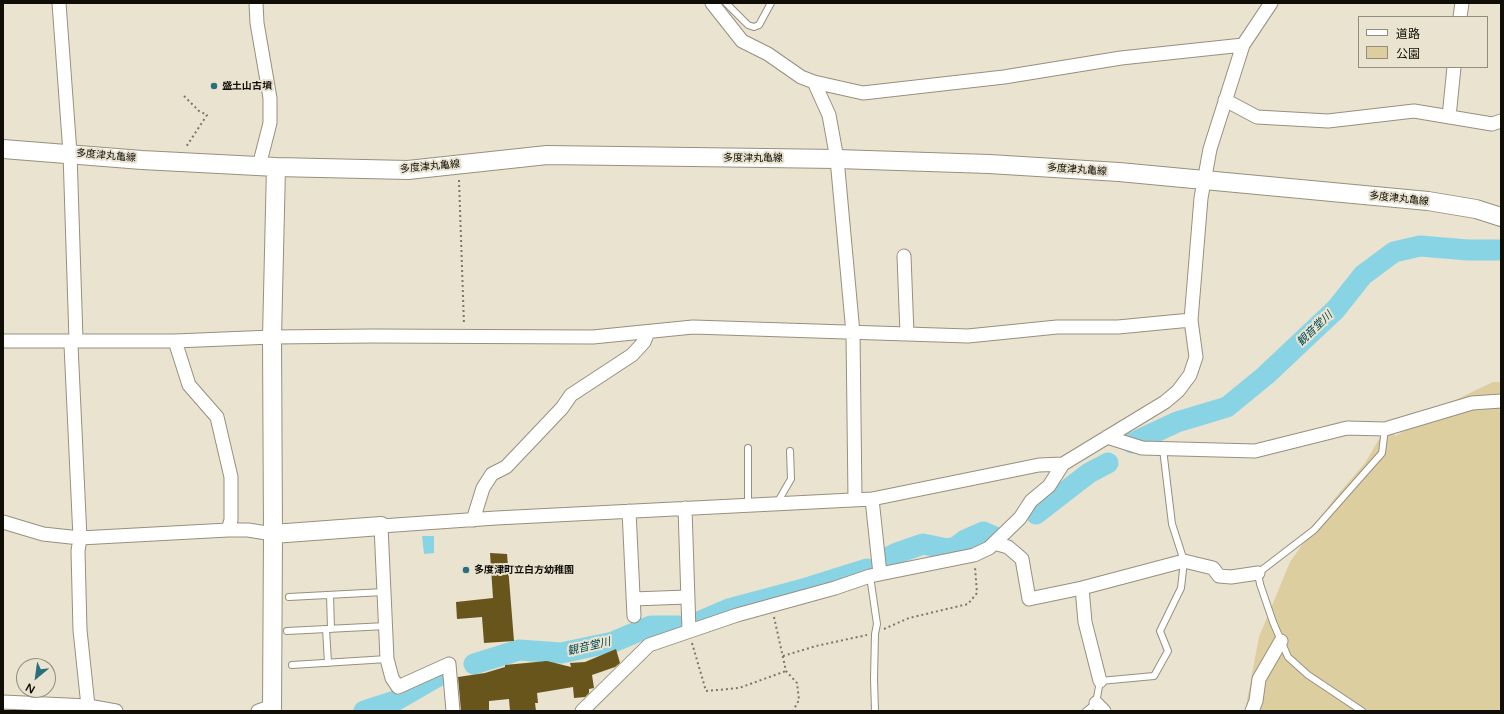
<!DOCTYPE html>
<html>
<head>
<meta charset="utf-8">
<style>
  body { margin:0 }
  #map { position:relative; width:1504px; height:714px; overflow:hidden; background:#e9e3d0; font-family:"Varela Round","Noto Sans JP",sans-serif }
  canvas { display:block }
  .frame { position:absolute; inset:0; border:4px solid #0f0d06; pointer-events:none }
  .legend { position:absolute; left:1358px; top:16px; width:130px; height:52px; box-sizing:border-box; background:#e9e3d0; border:1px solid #928d7f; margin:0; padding:5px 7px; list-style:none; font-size:12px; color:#0f0d06 }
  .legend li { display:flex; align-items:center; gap:8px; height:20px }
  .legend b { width:20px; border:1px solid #928d7f }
  .north { position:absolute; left:16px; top:658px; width:40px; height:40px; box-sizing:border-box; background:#e9e3d0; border:1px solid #928d7f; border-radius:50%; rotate:209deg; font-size:11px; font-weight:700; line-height:16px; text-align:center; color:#0f0d06 }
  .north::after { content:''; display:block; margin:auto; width:14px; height:18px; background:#296f7d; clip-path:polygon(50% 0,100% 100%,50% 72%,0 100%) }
</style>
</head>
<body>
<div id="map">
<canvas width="1504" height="714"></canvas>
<div class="frame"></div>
<ul class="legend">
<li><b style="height:5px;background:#fff"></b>道路</li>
<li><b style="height:11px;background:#ddce9f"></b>公園</li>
</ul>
<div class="north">N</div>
</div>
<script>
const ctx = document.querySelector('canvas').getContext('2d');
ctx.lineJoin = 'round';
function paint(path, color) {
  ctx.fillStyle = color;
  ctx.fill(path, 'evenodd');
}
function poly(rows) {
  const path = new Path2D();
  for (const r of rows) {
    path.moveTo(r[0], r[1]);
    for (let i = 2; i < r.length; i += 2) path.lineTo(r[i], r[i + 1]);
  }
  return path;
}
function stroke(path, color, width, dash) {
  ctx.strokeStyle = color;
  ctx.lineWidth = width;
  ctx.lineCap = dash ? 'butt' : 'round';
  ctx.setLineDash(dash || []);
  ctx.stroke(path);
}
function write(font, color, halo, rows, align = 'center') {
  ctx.font = font + ' "Varela Round","Noto Sans JP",sans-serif';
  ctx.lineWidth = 4;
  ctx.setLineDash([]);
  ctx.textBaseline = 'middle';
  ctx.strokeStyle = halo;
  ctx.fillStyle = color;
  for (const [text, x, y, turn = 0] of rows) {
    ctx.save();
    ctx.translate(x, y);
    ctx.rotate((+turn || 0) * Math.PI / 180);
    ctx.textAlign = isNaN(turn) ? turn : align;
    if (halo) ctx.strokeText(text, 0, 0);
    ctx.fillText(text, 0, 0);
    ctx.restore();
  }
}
paint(poly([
  [1493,382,1501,382,1501,711,1245,711,1259,637,1290,562,1334,499,1365,463,1385,429,1396,436,1445,405]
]), '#ddce9f');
paint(poly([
  [422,536,434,536,434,553,424,554]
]), '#88d4e5');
stroke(poly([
  [1132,443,1177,422,1227,407,1266,375,1336,309,1363,275,1394,252,1420,246,1468,250,1501,250],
  [1036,514,1089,473,1108,463],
  [885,559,897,553,923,544,947,549,956,547,965,540,983,532,997,538],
  [701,621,729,609,800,590,867,569],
  [474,664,519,650,561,653,613,642,651,626,679,626],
  [364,711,395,701,442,674]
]), '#88d4e5', 21);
paint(poly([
  [490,553,507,554,514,641,484,643,482,617,457,619,456,602,493,598],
  [616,649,620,663,615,667,592,675,594,688,589,689,589,693,585,697,574,698,573,687,537,693,538,703,535,703,536,711,510,711,509,699,489,701,489,711,461,711,458,677,485,673,505,667,505,665,547,661,571,667,570,663,585,662]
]), '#67551b');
const lane = poly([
  [726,3,748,25,754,27,759,25,771,3],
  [748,448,748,506],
  [777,503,791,479,790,451],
  [870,576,877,624,875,634,874,679,875,711],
  [330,595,331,629],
  [289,597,384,592],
  [326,629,328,663],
  [287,631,386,626],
  [292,665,387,659],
  [1086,711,1096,703,1100,681,1154,676,1168,651,1160,631,1181,588,1184,561,1172,524,1163,449],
  [1362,711,1308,675,1288,657,1273,622,1260,584,1258,573,1314,530,1382,453,1385,429]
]);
const street = poly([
  [59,3,70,153,76,340,71,345,80,538,78,551,80,630,88,706],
  [256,3,257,23,270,98,270,123,259,166],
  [712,3,742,41,768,54,801,77,814,82,863,93,1004,77,1121,58,1243,45],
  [1460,17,1462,3],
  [814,82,829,115,837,159,853,333,855,499],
  [1225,100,1257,117,1328,121,1414,111,1492,124,1501,121],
  [1449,117,1454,67],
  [904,256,907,334],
  [3,341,175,341,272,337,373,336,593,337,693,327,968,336,1057,327,1118,327,1191,320],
  [175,341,189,385,217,417,231,477,231,520,228,530],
  [1107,437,1142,448,1255,451,1347,428,1385,429,1472,403,1501,401],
  [872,499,880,574],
  [685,508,689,631],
  [629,511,634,616],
  [473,520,483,488,492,474,506,467,562,408,571,395,632,355,644,342,648,332],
  [3,522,43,534,80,538,228,530,248,530,273,534],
  [994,543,1008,547,1022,559,1029,599,1082,588,1184,561,1213,568,1219,576,1231,577,1258,573],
  [1082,588,1085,622,1100,681],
  [633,599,687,597],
  [3,702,88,706,116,711],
  [1096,703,1104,711],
  [258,711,272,706],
  [453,711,449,664,398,687,392,678,387,659,381,526,496,518,872,499,1039,465,1063,464],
  [582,711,649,645,737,615,835,588,870,576,974,555,989,548,1020,518,1031,501,1049,486,1063,464,1165,402,1178,391,1190,375,1196,357,1191,320,1201,198,1210,149,1243,45,1271,3],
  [1252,711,1256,701,1259,679,1281,641]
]);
const secondary = poly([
  [3,149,142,160,276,167,408,170,547,155,837,159,989,164,1119,172,1428,201,1476,209,1501,217],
  [273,534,272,337,276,167],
  [272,711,273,534,381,526]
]);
stroke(lane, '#96907e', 8);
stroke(street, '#96907e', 15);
stroke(secondary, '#96907e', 20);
stroke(poly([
  [184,96,199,111,207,115,186,147],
  [459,180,464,325],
  [774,617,786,671,797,683,799,700,793,711],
  [884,629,909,618,968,604,977,593,975,567],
  [692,643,706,691,739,688,786,671],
  [783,656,816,646,867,635]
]), '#7b776a', 2, [2, 3]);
stroke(lane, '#fff', 6);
stroke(street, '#fff', 13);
stroke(secondary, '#fff', 18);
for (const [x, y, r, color] of [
  [214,86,4,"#296f7d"],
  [466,570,4,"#296f7d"]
]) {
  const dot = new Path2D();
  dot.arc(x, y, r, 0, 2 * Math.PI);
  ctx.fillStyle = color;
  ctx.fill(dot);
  stroke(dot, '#e9e3d0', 1.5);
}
write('bold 10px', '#0f0d06', '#e9e3d0', [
  ["盛土山古墳",222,86],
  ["多度津町立白方幼稚園",474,570]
], 'left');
write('10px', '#0f0d06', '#e9e3d0', [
  ["多度津丸亀線",106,156,5],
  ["多度津丸亀線",753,158],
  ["多度津丸亀線",430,167,-5],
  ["多度津丸亀線",1077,170,4],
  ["多度津丸亀線",1399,199,6]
]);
write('italic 11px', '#004854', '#e9e3d0', [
  ["観音堂川",1315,329,-44],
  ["観音堂川",589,647,-13]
]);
</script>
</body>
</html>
